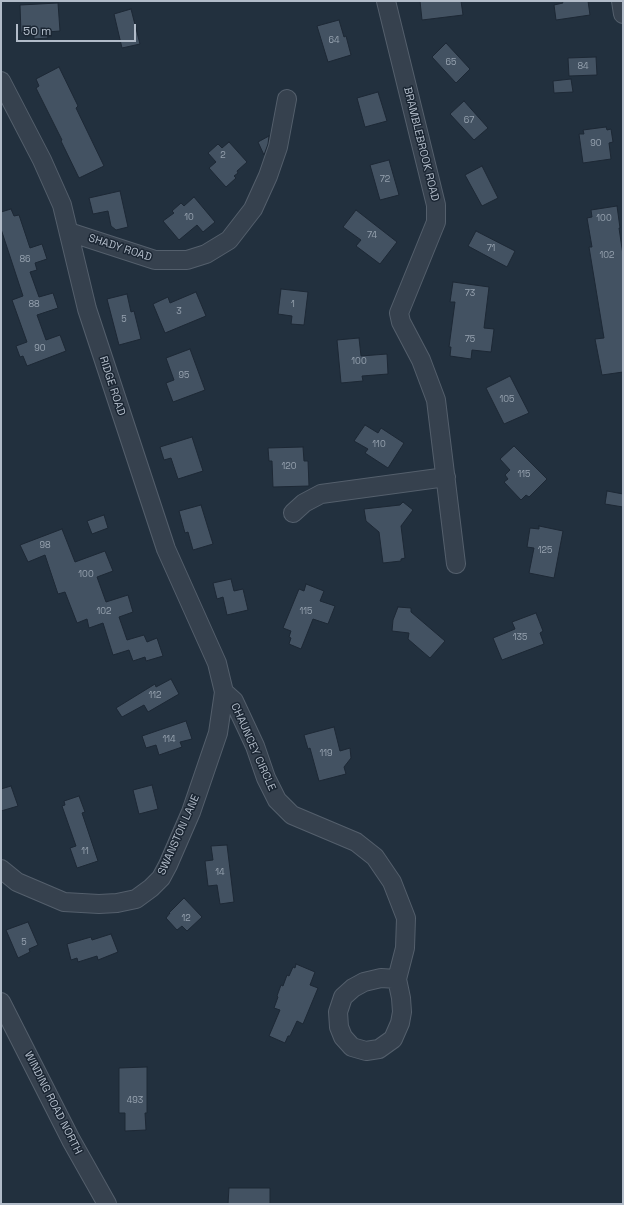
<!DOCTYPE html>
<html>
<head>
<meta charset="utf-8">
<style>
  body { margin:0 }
  #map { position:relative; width:624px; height:1205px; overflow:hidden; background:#22303e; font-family:"Space Grotesk",sans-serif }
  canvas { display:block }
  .frame { position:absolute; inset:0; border:2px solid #b2bcc9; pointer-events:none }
  .scale { position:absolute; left:16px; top:24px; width:120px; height:18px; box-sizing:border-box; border:2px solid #b2bcc9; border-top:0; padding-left:5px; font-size:12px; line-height:14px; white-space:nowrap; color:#b2bcc9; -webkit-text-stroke:3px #1b2633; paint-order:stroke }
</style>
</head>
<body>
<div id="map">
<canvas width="624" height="1205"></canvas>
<div class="frame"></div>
<div class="scale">50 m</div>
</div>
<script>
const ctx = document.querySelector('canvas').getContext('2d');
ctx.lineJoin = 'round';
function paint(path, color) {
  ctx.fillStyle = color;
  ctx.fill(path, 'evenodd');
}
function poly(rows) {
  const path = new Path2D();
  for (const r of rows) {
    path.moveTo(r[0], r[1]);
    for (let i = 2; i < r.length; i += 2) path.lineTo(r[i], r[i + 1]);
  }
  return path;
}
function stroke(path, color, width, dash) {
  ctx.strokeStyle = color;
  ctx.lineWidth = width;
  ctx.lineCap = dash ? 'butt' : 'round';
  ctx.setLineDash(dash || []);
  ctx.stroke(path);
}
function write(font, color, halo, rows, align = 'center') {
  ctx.font = font + ' "Space Grotesk",sans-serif';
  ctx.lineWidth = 3;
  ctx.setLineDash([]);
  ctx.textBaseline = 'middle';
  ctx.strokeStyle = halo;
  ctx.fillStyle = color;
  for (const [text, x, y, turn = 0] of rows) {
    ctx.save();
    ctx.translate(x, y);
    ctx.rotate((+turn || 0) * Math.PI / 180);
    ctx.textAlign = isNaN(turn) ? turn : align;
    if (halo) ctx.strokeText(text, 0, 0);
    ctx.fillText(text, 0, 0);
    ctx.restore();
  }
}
const building = poly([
  [420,1,461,1,463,15,422,20,420,1],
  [562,1,588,1,590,15,556,20,554,5,563,3,562,1],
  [58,3,60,31,47,32,48,38,34,39,34,32,21,33,20,5,58,3],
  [131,9,140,44,122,48,114,14,131,9],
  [339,20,344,37,346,36,351,55,328,62,317,26,339,20],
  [446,43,470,69,456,83,432,57,446,43],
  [596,57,597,75,569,76,568,58,596,57],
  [59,67,78,106,76,108,104,166,79,178,61,141,62,140,36,88,39,86,36,79,59,67],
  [571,79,573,92,554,93,553,81,571,79],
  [378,92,387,121,365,127,357,98,378,92],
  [464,101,488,128,474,140,450,114,464,101],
  [606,127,607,130,611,129,613,142,609,143,611,159,583,163,579,134,584,134,583,130,606,127],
  [269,136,268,144,264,155,258,142,269,136],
  [229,142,247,162,237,171,238,173,234,176,236,178,226,187,209,168,216,162,208,153,218,144,222,148,229,142],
  [389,160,399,195,380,200,370,165,389,160],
  [482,166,498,198,482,206,465,175,482,166],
  [120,191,128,227,116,230,111,226,108,211,93,214,89,198,120,191],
  [194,197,215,222,203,232,197,225,179,240,163,221,174,213,172,211,181,203,184,206,194,197],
  [617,206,620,228,619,228,623,255,623,372,602,375,595,339,604,338,589,247,592,247,587,218,592,217,591,210,617,206],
  [11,209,14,216,19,215,30,248,42,244,47,259,35,263,37,270,30,272,39,297,53,293,58,308,37,315,46,340,60,335,66,351,27,366,23,356,20,357,16,346,27,342,12,300,23,296,1,229,1,212,11,209],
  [356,210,397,242,380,264,356,246,361,240,343,227,356,210],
  [476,231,515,251,507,267,468,246,476,231],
  [453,282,489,287,484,328,494,329,491,352,472,350,471,359,450,356,451,347,449,347,455,302,450,302,453,282],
  [281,289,308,292,304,325,291,324,292,316,278,314,281,289],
  [196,292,206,316,165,333,153,304,168,297,170,303,196,292],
  [127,294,131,312,134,311,141,339,119,345,107,299,127,294],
  [359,338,361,356,387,354,388,374,362,376,363,381,341,383,337,340,359,338],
  [190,349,205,390,173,402,166,383,174,380,166,358,190,349],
  [510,376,529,413,504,424,486,388,510,376],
  [365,425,378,433,381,428,404,443,388,468,365,453,368,449,354,441,365,425],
  [192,437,203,471,178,479,171,458,164,460,160,447,192,437],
  [514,446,547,479,529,497,526,495,521,500,504,482,508,479,505,475,510,470,500,459,514,446],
  [303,447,304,461,308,461,309,486,273,487,272,461,269,461,268,448,303,447],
  [607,491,623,494,623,507,605,504,607,491],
  [403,502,413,510,401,526,405,558,401,559,401,561,383,563,379,532,366,521,364,509,400,505,403,502],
  [201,505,213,544,193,550,188,532,185,533,179,511,201,505],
  [104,515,108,528,92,534,87,521,104,515],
  [539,526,563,531,554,578,529,573,534,548,527,547,530,528,539,529,539,526],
  [62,529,75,562,105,551,113,571,97,577,106,602,128,595,133,612,119,617,127,640,144,635,147,642,157,638,163,656,146,661,145,657,133,661,129,650,113,655,103,623,89,628,87,619,77,623,65,592,58,594,45,555,28,562,20,545,62,529],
  [231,579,234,591,243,589,248,610,227,615,223,597,217,599,213,583,231,579],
  [306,584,324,591,320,601,335,606,328,624,313,619,301,649,289,644,291,638,289,637,291,631,283,628,299,589,304,591,306,584],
  [398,607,411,608,411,612,445,641,430,658,408,639,409,633,392,631,393,620,398,607],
  [536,613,543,631,540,633,544,644,502,660,493,638,515,629,512,622,536,613],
  [171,679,179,694,148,712,144,705,122,717,116,708,155,684,156,687,171,679],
  [186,721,192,739,180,742,182,747,159,755,156,745,146,748,142,736,186,721],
  [334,727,340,751,350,748,351,758,344,767,346,774,319,781,310,748,308,749,304,735,334,727],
  [152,785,158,809,139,814,133,790,152,785],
  [11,786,18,806,1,811,1,789,11,786],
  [79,796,85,812,82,813,98,861,77,868,70,848,76,846,62,806,65,805,64,801,79,796],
  [227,845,234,902,220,904,217,885,208,886,205,861,213,860,211,846,227,845],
  [184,898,202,917,187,931,182,926,177,930,166,918,170,913,169,913,184,898],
  [28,922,38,945,29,949,30,952,18,958,6,930,28,922],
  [111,934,118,952,98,960,97,956,78,962,77,958,71,960,67,944,91,937,92,940,111,934],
  [296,964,315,972,310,985,318,988,303,1024,297,1021,290,1036,288,1036,285,1043,269,1036,280,1010,274,1008,278,997,277,996,281,985,283,986,287,975,289,976,293,967,295,968,296,964],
  [147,1067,147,1113,145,1113,146,1130,125,1131,125,1113,119,1113,119,1068,147,1067],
  [229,1188,270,1188,270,1204,228,1204,229,1188]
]);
paint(building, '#435262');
stroke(building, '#1d2835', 1);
const minor = poly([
  [386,1,436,205,436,222,399,313,401,322,421,360,436,400,456,564],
  [621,1,623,14],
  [1,81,42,160,62,205,87,309,166,549,217,663,224,692,218,733,191,812,168,865,161,878,151,888,136,899,117,903,99,904,64,902,17,882,1,869],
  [69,232,155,260,187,260,206,254,229,240,253,209,268,176,278,147,287,99],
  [293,513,304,503,321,494,446,477],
  [224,692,234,701,255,746,266,778,277,800,292,815,356,842,375,857,392,882,406,918,405,948,397,979,381,978,364,982,353,988,343,997,338,1012,339,1027,343,1037,352,1047,366,1051,379,1049,393,1039,400,1023,402,1012,401,998,397,979],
  [1,1002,71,1140,107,1204]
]);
stroke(minor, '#545f6c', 20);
stroke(minor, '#36414e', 18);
write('9px', '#96a2af', null, [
  ["64",334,41],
  ["65",451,63],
  ["84",583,67],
  ["67",469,121],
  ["90",596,144],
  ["2",223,156],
  ["72",385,180],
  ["10",189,218],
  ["100",604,219],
  ["74",372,236],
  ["71",491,249],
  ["102",607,256],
  ["86",25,260],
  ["73",470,294],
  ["88",34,305],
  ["1",293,305],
  ["3",179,312],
  ["5",124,320],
  ["75",470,340],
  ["90",40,349],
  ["100",359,362],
  ["95",184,376],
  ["105",507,400],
  ["110",379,445],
  ["120",289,467],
  ["115",524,475],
  ["98",45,546],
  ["125",545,551],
  ["100",86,575],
  ["102",104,612],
  ["115",306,612],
  ["135",520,638],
  ["112",155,696],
  ["114",169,740],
  ["119",326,754],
  ["11",85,852],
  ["14",220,873],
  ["12",186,919],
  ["5",24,943],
  ["493",135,1101]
]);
write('11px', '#b2bcc9', '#1b2633', [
  ["BRAMBLEBROOK ROAD",421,144,76],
  ["SHADY ROAD",120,248,18],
  ["RIDGE ROAD",112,386,72],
  ["CHAUNCEY CIRCLE",253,747,66],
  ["SWANSTON LANE",179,835,-66],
  ["WINDING ROAD NORTH",53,1103,63]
]);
</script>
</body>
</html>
